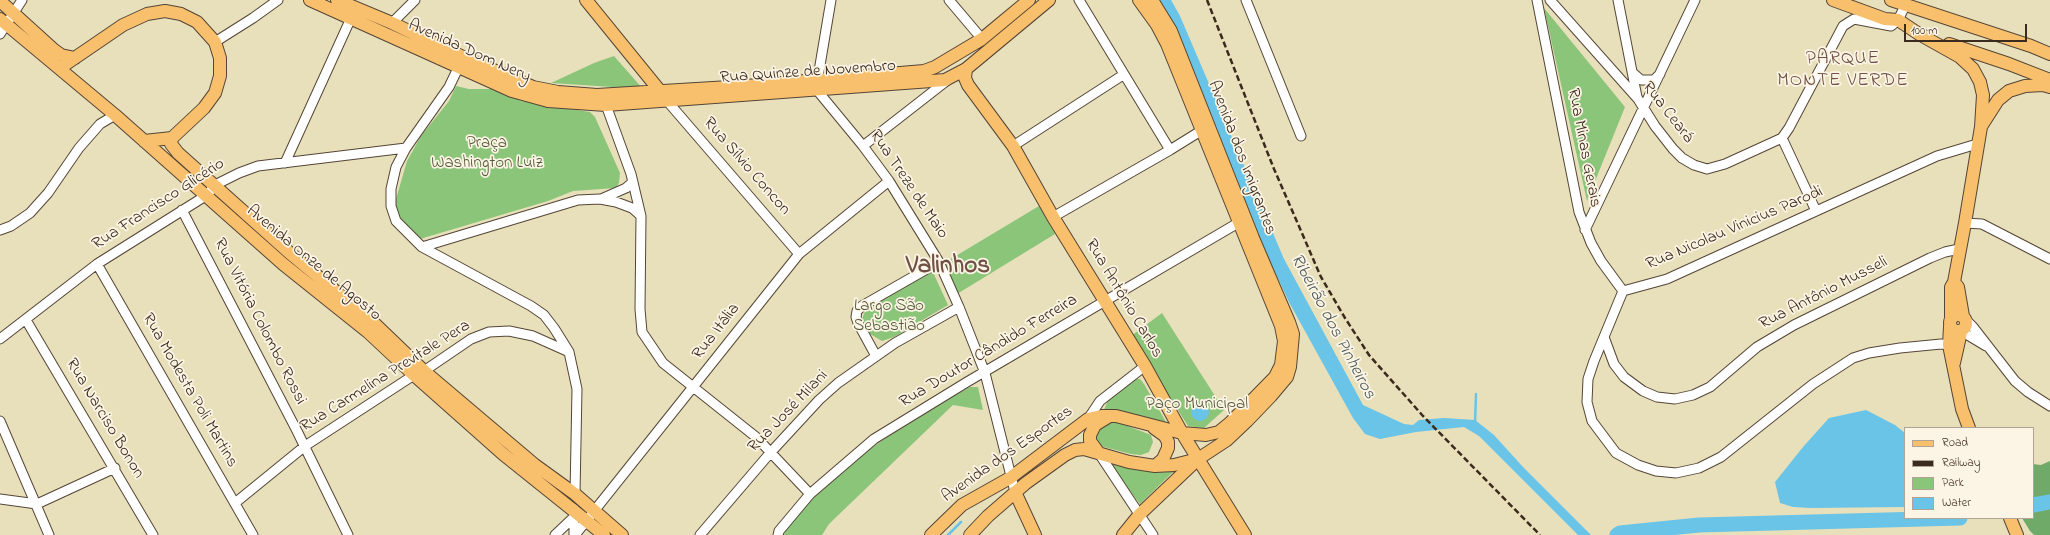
<!DOCTYPE html>
<html>
<head>
<meta charset="utf-8">
<style>
  body { margin:0 }
  #map { position:relative; width:2050px; height:535px; overflow:hidden; background:#e8e0bb; font-family:"Indie Flower",sans-serif }
  canvas { display:block }
  .legend { position:absolute; left:1904px; top:427px; width:130px; height:92px; box-sizing:border-box; background:#fcf5e5; border:1px solid #afa495; margin:0; padding:5px 7px; list-style:none; font-size:12px; color:#3b2a1e }
  .legend li { display:flex; align-items:center; gap:8px; height:20px }
  .legend b { width:20px; border:1px solid #afa495 }
  .scale { position:absolute; left:1904px; top:24px; width:123px; height:18px; box-sizing:border-box; border:2px solid #3b2a1e; border-top:0; padding-left:5px; font-size:12px; line-height:14px; white-space:nowrap; color:#3b2a1e; -webkit-text-stroke:3px #fcf5e5; paint-order:stroke }
</style>
</head>
<body>
<div id="map">
<canvas width="2050" height="535"></canvas>
<ul class="legend">
<li><b style="height:5px;background:#f8bf6c"></b>Road</li>
<li><b style="height:5px;background:#3b2a1e"></b>Railway</li>
<li><b style="height:11px;background:#8bc579"></b>Park</li>
<li><b style="height:11px;background:#69c4e7"></b>Water</li>
</ul>
<div class="scale">100 m</div>
</div>
<script>
const ctx = document.querySelector('canvas').getContext('2d');
ctx.lineJoin = 'round';
function paint(path, color) {
  ctx.fillStyle = color;
  ctx.fill(path, 'evenodd');
}
function poly(rows) {
  const path = new Path2D();
  for (const r of rows) {
    if (r.length === 3) {
      path.moveTo(r[0] + r[2], r[1]);
      path.arc(r[0], r[1], r[2], 0, 2 * Math.PI);
      continue;
    }
    path.moveTo(r[0], r[1]);
    for (let i = 2; i < r.length; i += 2) path.lineTo(r[i], r[i + 1]);
  }
  return path;
}
function stroke(path, color, width, dash) {
  ctx.strokeStyle = color;
  ctx.lineWidth = width;
  ctx.lineCap = dash ? 'butt' : 'round';
  ctx.setLineDash(dash || []);
  ctx.stroke(path);
}
function write(font, color, halo, rows, align = 'center') {
  ctx.font = font + ' "Indie Flower",sans-serif';
  ctx.lineWidth = 3.5;
  ctx.setLineDash([]);
  ctx.textBaseline = 'middle';
  ctx.strokeStyle = halo;
  ctx.fillStyle = color;
  for (const [text, x, y, turn = 0] of rows) {
    ctx.save();
    ctx.translate(x, y);
    ctx.rotate((+turn || 0) * Math.PI / 180);
    ctx.textAlign = isNaN(turn) ? turn : align;
    if (halo) ctx.strokeText(text, 0, 0);
    ctx.fillText(text, 0, 0);
    ctx.restore();
  }
}
paint(poly([
  [1544,8,1625,107,1587,201],
  [614,56,643,89,551,83,594,63],
  [456,86,469,89,494,89,521,101,590,112,595,117,620,173,619,183,616,188,573,191,548,201,420,239,414,235,396,212,396,199,407,161,421,136,449,101],
  [1039,206,1055,234,957,294,944,263],
  [932,270,948,305,894,337,882,341,865,331,862,319,867,306],
  [1162,313,1224,410,1204,428,1188,426,1131,336],
  [1135,379,1140,379,1144,384,1166,422,1164,424,1104,410,1108,400],
  [970,387,978,387,983,410,953,405,829,524,822,535,784,535,786,528,806,503,870,449,914,418],
  [1110,423,1120,423,1151,435,1153,442,1149,452,1141,455,1131,454,1100,446,1096,437,1102,427],
  [1109,464,1156,472,1175,470,1140,504]
]), '#8bc579');
paint(poly([
  [2050,461,2050,535,2034,535,2030,531,2022,518,2033,518,2033,464,2041,465]
]), '#70aa69');
paint(poly([
  [1160,0,1171,0,1180,16,1284,259,1363,405,1404,424,1413,425,1419,420,1444,418,1475,420,1494,435,1523,467,1591,535,1578,535,1479,436,1464,427,1416,432,1380,439,1365,434,1353,418,1290,304,1252,224,1170,18],
  [1200,412,9],
  [1866,410,1895,425,1905,433,1905,507,1811,508,1793,507,1780,503,1775,482,1803,447,1829,418]
]), '#69c4e7');
stroke(poly([
  [1475,423,1476,394],
  [948,535,961,522]
]), '#69c4e7', 2.5);
stroke(poly([
  [2033,505,2050,502],
  [1617,535,1620,533,1699,525,1960,518]
]), '#69c4e7', 15);
const minor = poly([
  [831,0,816,89,863,146,889,181,939,262,959,307,985,373,1015,492],
  [949,0,982,39],
  [1079,0,1170,150],
  [1246,0,1301,136],
  [1537,0,1579,212,1591,243,1601,261,1623,291],
  [1550,0,1638,99,1655,126,1673,149,1682,158,1694,165,1707,169,1725,164,1782,138,1789,128,1843,26,1854,19,1891,26,1898,20,1906,4],
  [1618,0,1637,97],
  [392,23,415,0],
  [0,34,22,0],
  [215,42,253,18,278,0],
  [461,62,449,87,406,148,396,167,391,189,391,206,396,221,422,247,531,306,544,315,554,328,569,352,577,389,575,494],
  [1632,72,1641,80,1654,80,1660,74],
  [668,102,799,254],
  [606,105,631,174,641,216,640,309,642,332,663,363,756,437,810,494],
  [1782,138,1816,211],
  [863,146,949,79],
  [1013,146,1123,75],
  [285,163,351,18],
  [601,199,626,188,633,182],
  [182,210,297,431,348,535],
  [1053,217,1170,150,1207,127],
  [1965,223,1982,224,2050,259],
  [0,230,11,226,30,213,48,193,79,148,100,124,115,115],
  [1585,230,1695,0],
  [422,247,578,200,600,199,616,202,632,208,641,216],
  [97,264,253,535],
  [26,320,153,535],
  [1967,321,1973,327,2015,381,2028,392,2050,406],
  [1961,331,1986,346],
  [1604,337,1614,364,1624,377,1643,391,1657,397,1675,399,1693,395,1710,387,1757,347,1794,325,1930,258,1945,252,1959,249],
  [0,339,97,264,207,195,215,185,239,173,258,166,406,148],
  [1954,345,1941,344,1900,348,1869,353,1853,358,1813,384,1721,457,1699,468,1676,473,1656,471,1638,465,1616,453,1592,421,1587,402,1588,379,1594,361,1623,291,1667,279,1937,156,1977,144],
  [876,356,858,323,856,317,857,311,862,306,939,262],
  [1088,419,1100,401,1145,366],
  [0,421,49,535],
  [1098,452,1153,535],
  [0,499,37,504,115,468],
  [235,503,305,446,414,375,424,371,471,339,489,332,509,331,533,336,569,352],
  [574,509,574,535],
  [555,535,574,517],
  [575,535,799,254,889,181],
  [700,535,771,452,819,400,838,383,895,343,959,307],
  [778,535,779,531,810,494,874,439,967,382,1238,223]
]);
const major = poly([
  [310,0,512,91,548,101,606,105,945,80,966,69,1049,0],
  [337,0,392,23,463,57,533,87,558,92,597,95,746,86,924,71,935,67,982,39,1029,0],
  [586,0,664,96],
  [1833,0,1885,19,1898,20,1919,34,1926,37],
  [1891,0,2031,46,2050,54],
  [0,1,54,50,61,55,75,58],
  [0,19,115,115,283,264,368,332,414,375,503,454,604,535],
  [1919,34,1960,57,1973,69,1980,82,1983,95,1981,127,1965,223,1954,282,1951,287,1951,320],
  [1949,44,2009,64,2050,80],
  [60,68,123,25,147,14,165,11,181,14,197,22,215,42,220,58,220,76,215,93,204,108,172,138],
  [966,69,965,78,968,85,1013,146,1053,217,1145,366,1182,433,1245,535],
  [1982,125,1998,100,2009,91,2025,86,2043,85,2050,87],
  [172,138,171,144,178,153,292,255,375,324,424,371,535,465,575,494,622,535],
  [144,141,172,138],
  [1954,282,1958,287,1963,316],
  [1958,323,8],
  [1950,326,1949,345,1962,409,1969,428],
  [1954,363,1961,332],
  [1154,428,1165,436,1168,442,1168,448,1163,459,1155,466],
  [1098,452,1090,441,1090,435,1095,425,1108,417],
  [1015,492,1035,535],
  [2010,518,2017,535],
  [931,535,962,505,1010,478,1088,419,1101,416,1116,416,1182,433,1206,435,1219,432,1230,423,1275,377,1281,365,1284,341,1281,326,1167,44,1157,25,1139,0],
  [970,535,988,516,1026,483,1065,455,1075,450,1084,449,1129,462,1155,466,1174,465,1198,459,1227,440,1247,421,1271,396,1287,377,1290,367,1293,334,1289,322,1253,238,1171,31,1152,0],
  [1123,535,1140,514,1197,460]
]);
stroke(minor, '#554536', 11);
stroke(major, '#554536', 14);
stroke(minor, '#fff', 9);
stroke(major, '#f8bf6c', 12);
stroke(poly([
  [1207,0,1274,169,1321,277,1345,318,1369,355,1423,416,1540,535]
]), '#3b2a1e', 2.5, [6, 3]);
write('17px', '#3b2a1e', '#fcf5e5', [
  ["Avenida Dom Nery",469,52,24],
  ["Rua Quinze de Novembro",808,73,-4],
  ["Rua Ceará",1667,113,52],
  ["Rua Minas Gerais",1583,148,79],
  ["Avenida dos Imigrantes",1241,158,69],
  ["Rua Sílvio Concon",746,167,49],
  ["Rua Treze de Maio",908,185,56],
  ["Rua Francisco Glicério",159,205,-33],
  ["Rua Nicolau Vinicius Parodi",1735,229,-23],
  ["Avenida Onze de Agosto",313,264,40],
  ["Rua Antônio Musseli",1824,294,-27],
  ["Rua Antônio Carlos",1123,299,59],
  ["Rua Vitória Colombo Rossi",259,322,63],
  ["Rua Itália",717,332,-52],
  ["Rua Doutor Cândido Ferreira",989,352,-31],
  ["Rua Carmelina Previtale Pera",386,377,-32],
  ["Rua Modesta Poli Martins",189,391,60],
  ["Rua José Milani",789,412,-46],
  ["Rua Narciso Bonon",104,419,59],
  ["Avenida dos Esportes",1008,455,-35]
]);
write('17px', '#535839', '#fcf5e5', [
  ["Praça",487,144],
  ["Washington Luiz",487,164],
  ["Largo São",889,307],
  ["Sebastião",889,327],
  ["Paço Municipal",1197,405]
]);
write('italic 18px', '#49585a', '#fcf5e5', [
  ["Ribeirão dos Pinheiros",1332,327,62]
]);
ctx.letterSpacing = '1px';
write('19px', '#705045', '#fcf5e5', [
  ["PARQUE",1843,60],
  ["MONTE VERDE",1843,82]
]);
ctx.letterSpacing = '0px';
write('bold 25px', '#705045', '#fcf5e5', [
  ["Valinhos",948,268]
]);
</script>
</body>
</html>
